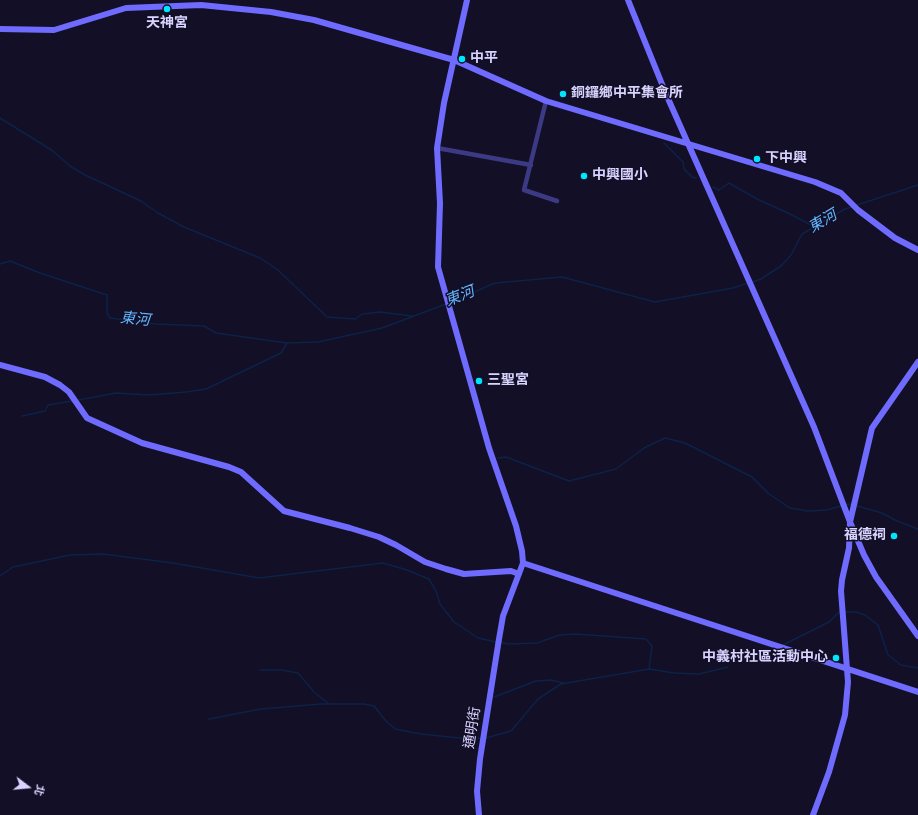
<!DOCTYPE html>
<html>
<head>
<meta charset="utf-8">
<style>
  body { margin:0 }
  #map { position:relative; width:918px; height:815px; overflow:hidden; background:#130f26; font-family:"Titillium Web","Noto Sans TC",sans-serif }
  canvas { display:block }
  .north { position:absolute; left:8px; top:767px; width:40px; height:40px; -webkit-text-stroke:3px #130f26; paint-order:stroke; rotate:106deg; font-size:11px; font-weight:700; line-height:16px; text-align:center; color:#d9d4ff }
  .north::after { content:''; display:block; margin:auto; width:14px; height:18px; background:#d9d4ff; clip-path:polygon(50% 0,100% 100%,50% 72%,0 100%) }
</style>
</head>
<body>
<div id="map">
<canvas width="918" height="815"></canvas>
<div class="north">北</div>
</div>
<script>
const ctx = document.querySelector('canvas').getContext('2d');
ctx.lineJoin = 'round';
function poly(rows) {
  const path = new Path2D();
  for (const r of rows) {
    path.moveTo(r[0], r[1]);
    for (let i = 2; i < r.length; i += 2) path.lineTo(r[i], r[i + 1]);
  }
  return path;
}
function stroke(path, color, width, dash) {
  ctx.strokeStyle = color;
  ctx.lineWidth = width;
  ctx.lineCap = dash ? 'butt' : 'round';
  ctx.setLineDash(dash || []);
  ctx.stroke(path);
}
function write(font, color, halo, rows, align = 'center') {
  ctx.font = font + ' "Titillium Web","Noto Sans TC",sans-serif';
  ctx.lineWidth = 3;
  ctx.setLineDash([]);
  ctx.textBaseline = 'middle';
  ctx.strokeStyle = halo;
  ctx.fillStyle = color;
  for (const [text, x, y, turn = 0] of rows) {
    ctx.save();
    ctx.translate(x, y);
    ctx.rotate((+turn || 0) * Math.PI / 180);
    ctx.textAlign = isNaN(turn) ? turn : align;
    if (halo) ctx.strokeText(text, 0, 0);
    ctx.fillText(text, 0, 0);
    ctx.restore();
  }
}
stroke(poly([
  [0,118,53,151,70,166,85,175,141,201,158,213,184,227,260,258,278,270,327,317,356,319,362,314,380,312,412,316],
  [664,143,683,162,684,169,692,177,696,178],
  [713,187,719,190,729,183,757,199,788,213,815,227],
  [857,205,918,185],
  [0,264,10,261,40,273,107,295,107,313,110,318,156,324,204,326,216,333,287,343,318,342,382,328,446,304],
  [752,282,761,279,781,266,791,255,802,234,845,209,852,207],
  [449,303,495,283,562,277,655,302,733,288,748,283],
  [78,400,116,393,149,395,186,392,206,389,281,353,287,343],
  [22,416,45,411,48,405,72,401],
  [498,458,506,457,569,481,616,469,644,448,665,438,685,443,752,477,769,494,790,508,808,511,827,510,841,506],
  [845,505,848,504,853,505],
  [857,506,882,513,895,520,918,529],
  [0,576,13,567,70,555,103,554,173,563,259,578,383,563,407,570,429,579,436,591,440,604,454,622,478,638,496,642],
  [845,612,856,612,865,615,878,625,888,655,901,665,918,668],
  [500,642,508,644,537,643,560,635,575,634,646,639,652,646,649,669],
  [783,645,829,622,839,612,841,612],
  [260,670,281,670,298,673,314,692,329,704],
  [494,697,536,681,551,680,563,683],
  [209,719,261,709,321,704,364,704,374,706,386,721,395,729,421,734,469,739,482,738],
  [486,738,511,731,538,699,561,684,649,669,674,673,699,674,728,667]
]), '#0c2248', 1.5);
stroke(poly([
  [546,101,524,190,557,201],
  [437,148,531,165]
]), '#3d3a85', 4.5);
stroke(poly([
  [467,0,444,103,437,148,440,203,438,267,489,448,516,526,522,551,523,563,503,616,499,639,480,759,477,791,479,815],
  [628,0,666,94,814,427,850,522,864,555,876,577,918,636],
  [0,29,54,30,126,8,201,5,271,12,314,20,454,60,546,101,815,182,841,193,858,210,895,238,918,250],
  [0,365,45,377,60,385,69,392,87,418,142,443,229,467,241,472,284,511,350,528,379,537,396,545,425,562,446,569,464,574,511,571,519,574],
  [523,563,918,692],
  [813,815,829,772,845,715,848,682,841,591,842,580,849,548,850,522,872,428,918,362]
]), '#6f6bff', 6);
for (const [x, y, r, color] of [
  [167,9,4,"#00e5ff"],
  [462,59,4,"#00e5ff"],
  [563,94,4,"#00e5ff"],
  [757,159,4,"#00e5ff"],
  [584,176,4,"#00e5ff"],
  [479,381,4,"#00e5ff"],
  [894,536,4,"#00e5ff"],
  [836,658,4,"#00e5ff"]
]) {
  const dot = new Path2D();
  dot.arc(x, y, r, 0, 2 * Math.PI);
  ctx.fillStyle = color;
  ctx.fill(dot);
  stroke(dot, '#130f26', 1.5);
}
write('bold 14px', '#d9d4ff', '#130f26', [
  ["天神宮",167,24,"center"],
  ["中平",470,59],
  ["銅鑼鄉中平集會所",571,94],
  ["下中興",765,159],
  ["中興國小",592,176],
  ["三聖宮",487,381],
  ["福德祠",886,536,"right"],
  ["中義村社區活動中心",828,658,"right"]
], 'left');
write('14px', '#d9d4ff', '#130f26', [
  ["通明街",473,728,-81]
]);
write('italic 15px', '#62b6ff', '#130f26', [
  ["東河",823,222,-31],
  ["東河",460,297,-22],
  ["東河",135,320,5]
]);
</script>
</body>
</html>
